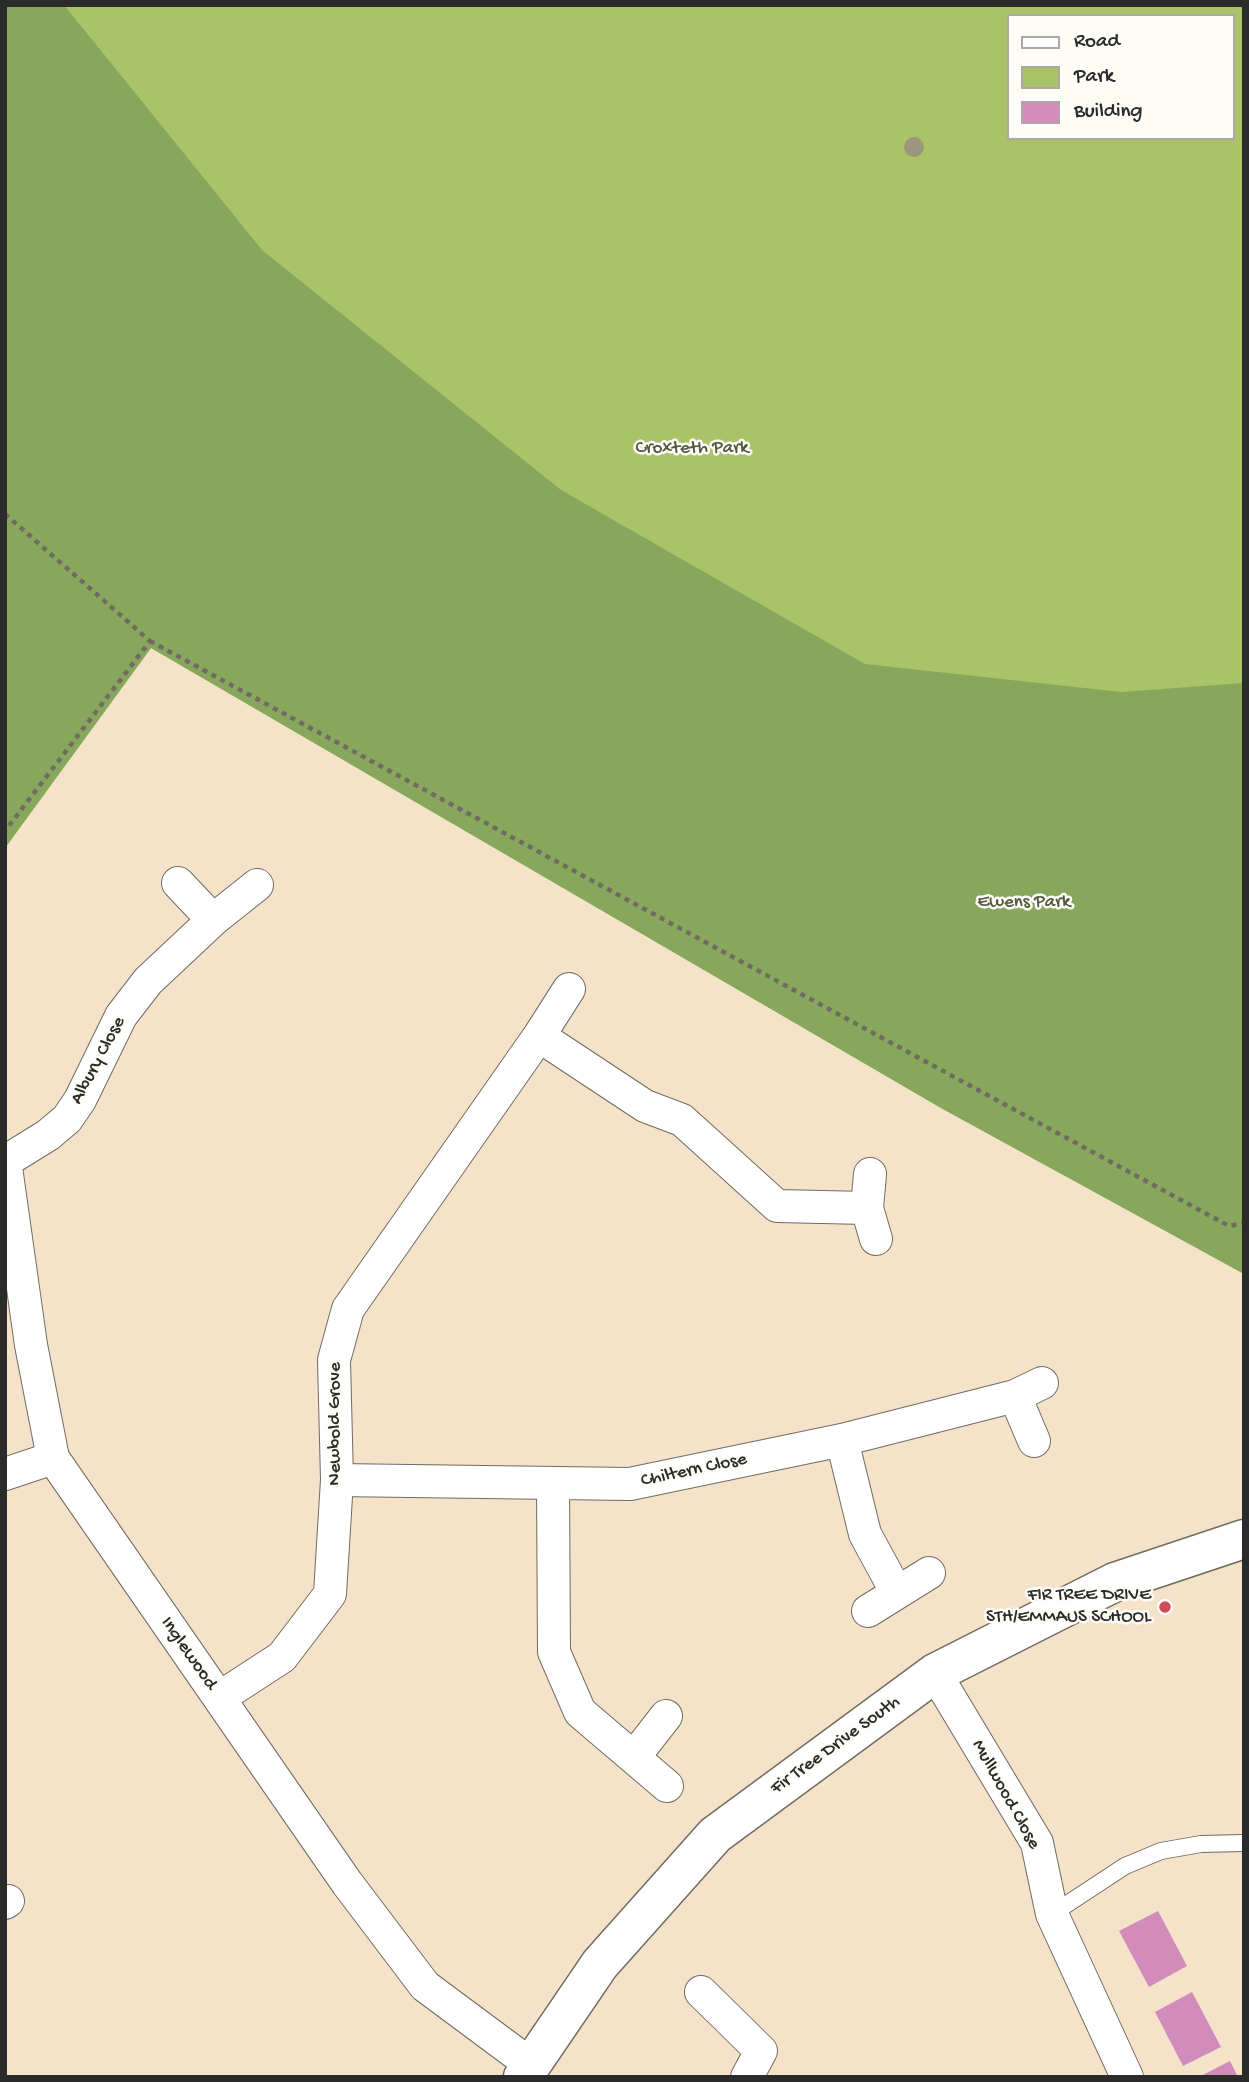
<!DOCTYPE html>
<html>
<head>
<meta charset="utf-8">
<style>
  body { margin:0 }
  #map { position:relative; width:1249px; height:2082px; overflow:hidden; background:#f4e3c8; font-family:"Gochi Hand",sans-serif }
  canvas { display:block }
  .frame { position:absolute; inset:0; border:7px solid #2b2b2b; pointer-events:none }
  .legend { position:absolute; left:1007px; top:14px; width:228px; height:126px; box-sizing:border-box; background:#fdfcf7; border:2px solid #a9a8a5; margin:0; padding:9px 12px; list-style:none; font-size:21px; color:#2b2b2b }
  .legend li { display:flex; align-items:center; gap:14px; height:35px }
  .legend b { width:35px; border:2px solid #a9a8a5 }
</style>
</head>
<body>
<div id="map">
<canvas width="1249" height="2082"></canvas>
<div class="frame"></div>
<ul class="legend">
<li><b style="height:9px;background:#fff"></b>Road</li>
<li><b style="height:19px;background:#aac268"></b>Park</li>
<li><b style="height:19px;background:#d18cbc"></b>Building</li>
</ul>
</div>
<script>
const ctx = document.querySelector('canvas').getContext('2d');
ctx.lineJoin = 'round';
function paint(path, color) {
  ctx.fillStyle = color;
  ctx.fill(path, 'evenodd');
}
function poly(rows) {
  const path = new Path2D();
  for (const r of rows) {
    path.moveTo(r[0], r[1]);
    for (let i = 2; i < r.length; i += 2) path.lineTo(r[i], r[i + 1]);
  }
  return path;
}
function stroke(path, color, width, dash) {
  ctx.strokeStyle = color;
  ctx.lineWidth = width;
  ctx.lineCap = dash ? 'butt' : 'round';
  ctx.setLineDash(dash || []);
  ctx.stroke(path);
}
function write(font, color, halo, rows, align = 'center') {
  ctx.font = font + ' "Gochi Hand",sans-serif';
  ctx.lineWidth = 5;
  ctx.setLineDash([]);
  ctx.textBaseline = 'middle';
  ctx.strokeStyle = halo;
  ctx.fillStyle = color;
  for (const [text, x, y, turn = 0] of rows) {
    ctx.save();
    ctx.translate(x, y);
    ctx.rotate((+turn || 0) * Math.PI / 180);
    ctx.textAlign = isNaN(turn) ? turn : align;
    if (halo) ctx.strokeText(text, 0, 0);
    ctx.fillText(text, 0, 0);
    ctx.restore();
  }
}
paint(poly([
  [5,5,1244,5,1244,1274,941,1108,151,648,5,848],
  [1009,16,1233,16,1233,138,1009,138]
]), '#aac268');
paint(poly([
  [5,5,64,5,262,250,561,490,865,664,1121,692,1244,683,1244,1274,941,1108,151,648,5,848]
]), '#87a85c');
paint(poly([
  [1158,1911,1187,1966,1149,1987,1119,1931],
  [1192,1992,1221,2047,1183,2066,1155,2012],
  [1230,2061,1238,2077,1199,2077]
]), '#d18cbc');
const lane = poly([
  [1052,1914,1125,1866,1161,1851,1201,1844,1244,1843]
]);
const street = poly([
  [178,883,213,920,257,885],
  [539,1036,645,1106,682,1120,777,1206,867,1208],
  [5,1160,31,1345,53,1458,347,1883,425,1986,530,2064],
  [6,1161,48,1135,67,1119,80,1100,121,1016,148,981,213,920],
  [870,1174,867,1208,876,1239],
  [1015,1396,1034,1441],
  [842,1440,865,1534,897,1593],
  [5,1474,53,1458],
  [337,1480,630,1484,842,1440,1015,1396,1042,1383],
  [553,1483,554,1652,580,1712,667,1786],
  [868,1611,929,1573],
  [935,1673,1037,1843,1052,1914,1127,2077],
  [219,1698,282,1657,330,1594,337,1480,334,1360,348,1309,539,1036,569,989],
  [634,1757,666,1716],
  [5,1903,8,1901],
  [701,1992,761,2051,747,2077]
]);
const secondary = poly([
  [523,2077,600,1964,715,1835,935,1673,1115,1582,1244,1539]
]);
stroke(lane, '#716b62', 18);
stroke(street, '#716b62', 34);
stroke(secondary, '#716b62', 41);
stroke(poly([
  [5,514,150,641,5,831],
  [150,641,1229,1226,1244,1223]
]), '#716b62', 4.5, [5, 5]);
stroke(lane, '#fff', 16);
stroke(street, '#fff', 32);
stroke(secondary, '#fff', 38);
ctx.fillStyle = '#9a977c';
for (const [x, y] of [
  [914,147]
]) {
  ctx.beginPath();
  ctx.arc(x, y, 10, 0, 2 * Math.PI);
  ctx.fill();
}
for (const [x, y, r, color] of [
  [1165,1607,7,"#d1495b"]
]) {
  const dot = new Path2D();
  dot.arc(x, y, r, 0, 2 * Math.PI);
  ctx.fillStyle = color;
  ctx.fill(dot);
  stroke(dot, '#fdfcf7', 2.5);
}
write('19px', '#51583d', '#fdfcf7', [
  ["Croxteth Park",692,449],
  ["Ewens Park",1024,903]
]);
write('19px', '#2b2b2b', '#fdfcf7', [
  ["Albury Close",99,1061,-62],
  ["Newbold Grove",336,1424,-90],
  ["Chiltern Close",694,1471,-12],
  ["Inglewood",188,1654,55],
  ["Fir Tree Drive South",836,1746,-36],
  ["Mullwood Close",1005,1795,61]
]);
write('19px', '#2b2b2b', '#fdfcf7', [
  ["FIR TREE DRIVE",1151,1596],
  ["STH/EMMAUS SCHOOL",1151,1618]
], 'right');
</script>
</body>
</html>
